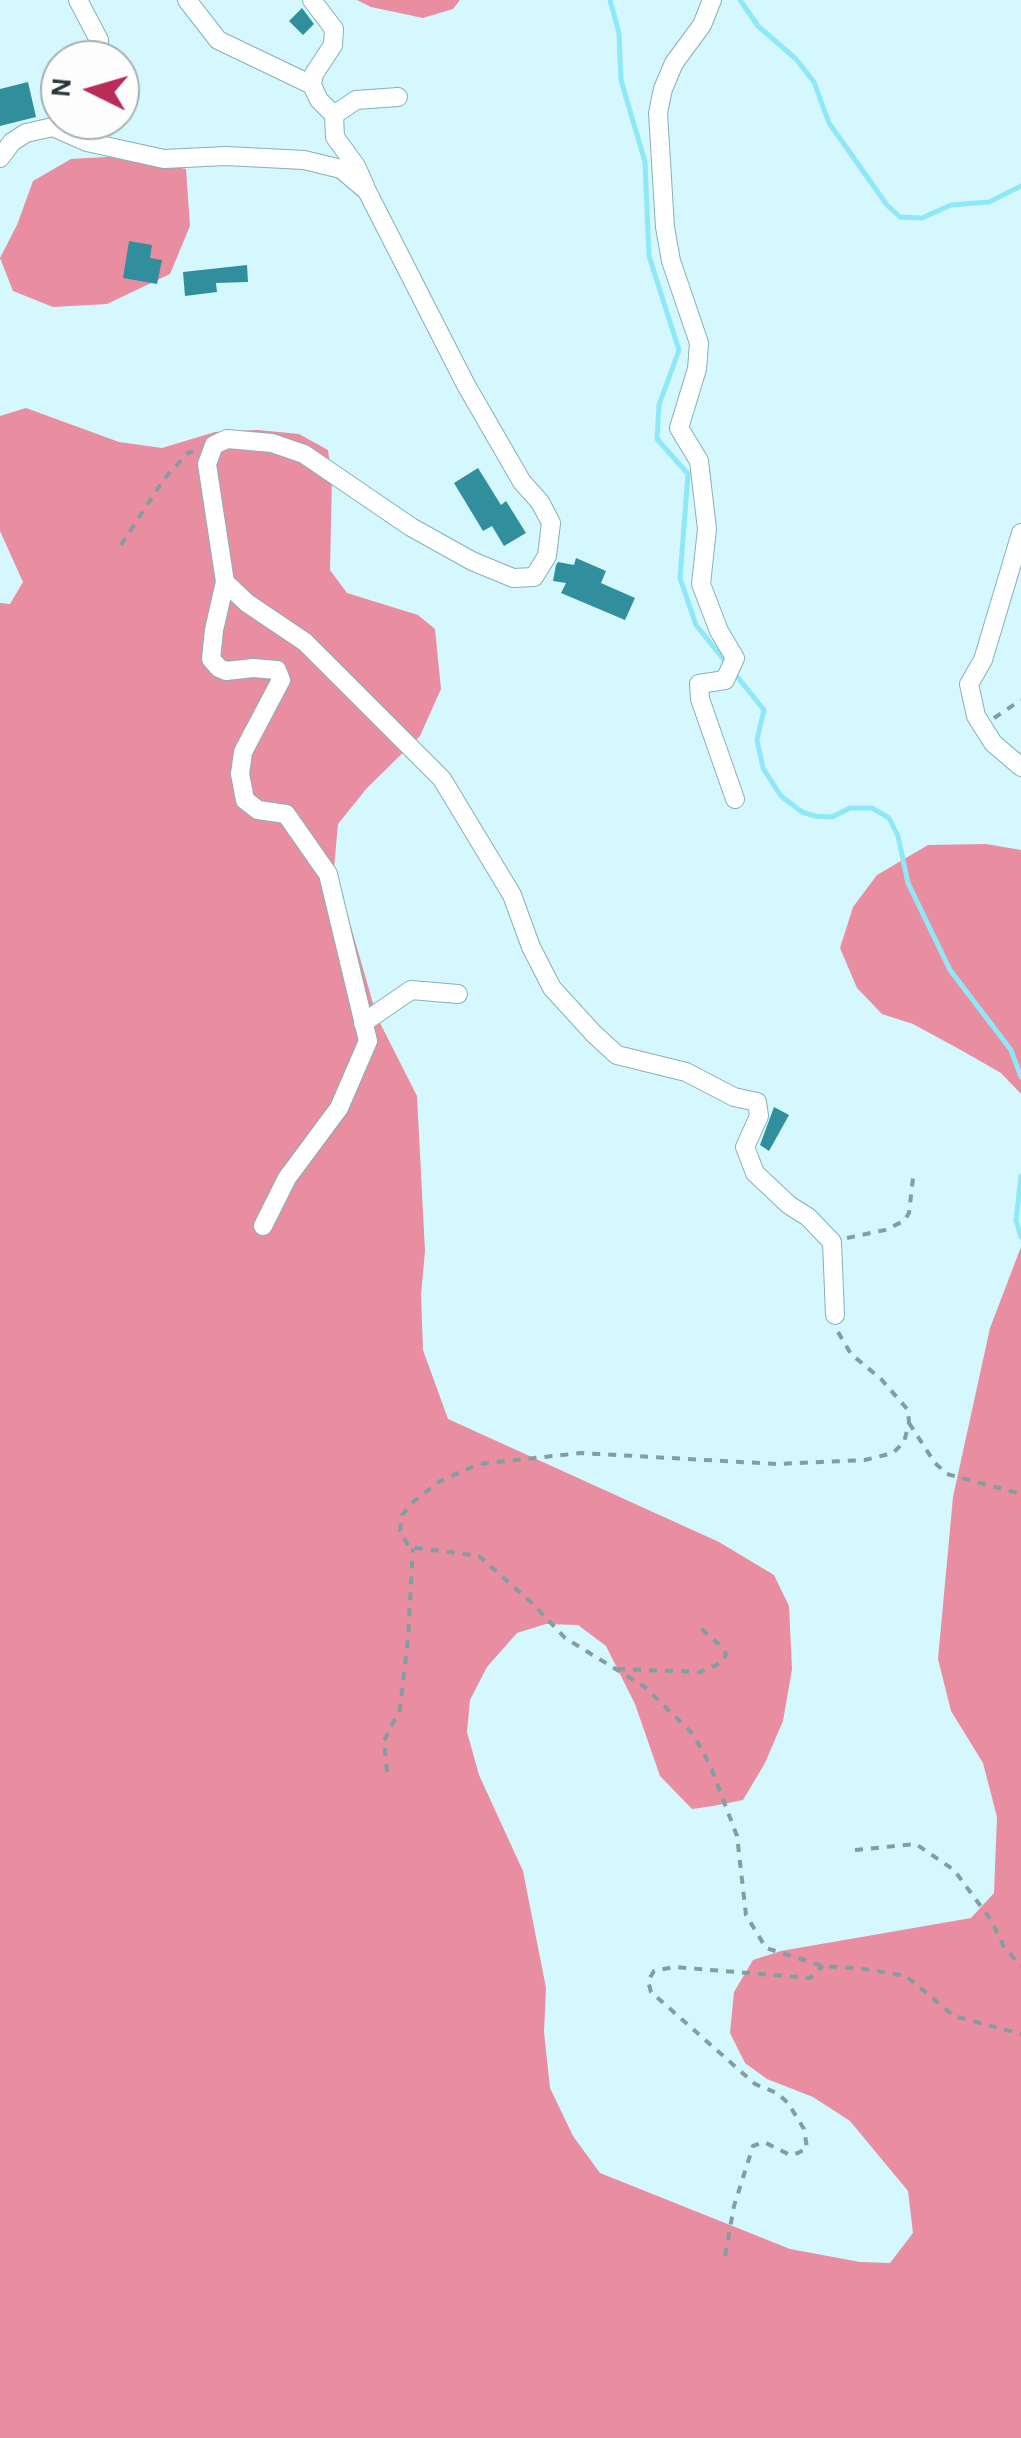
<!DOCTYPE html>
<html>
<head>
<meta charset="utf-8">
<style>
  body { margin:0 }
  #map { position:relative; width:1021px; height:2438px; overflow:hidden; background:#d5f8fe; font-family:"Alegreya Sans",sans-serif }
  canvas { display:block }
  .north { position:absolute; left:40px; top:40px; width:100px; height:100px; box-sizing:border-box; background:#fdfdfd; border:2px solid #a8afb0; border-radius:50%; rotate:275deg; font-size:28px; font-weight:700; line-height:40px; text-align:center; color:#28393c }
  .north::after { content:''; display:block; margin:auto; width:35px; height:45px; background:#ba2b58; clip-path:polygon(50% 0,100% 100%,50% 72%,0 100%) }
</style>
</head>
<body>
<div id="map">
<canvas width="1021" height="2438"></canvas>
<div class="north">N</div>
</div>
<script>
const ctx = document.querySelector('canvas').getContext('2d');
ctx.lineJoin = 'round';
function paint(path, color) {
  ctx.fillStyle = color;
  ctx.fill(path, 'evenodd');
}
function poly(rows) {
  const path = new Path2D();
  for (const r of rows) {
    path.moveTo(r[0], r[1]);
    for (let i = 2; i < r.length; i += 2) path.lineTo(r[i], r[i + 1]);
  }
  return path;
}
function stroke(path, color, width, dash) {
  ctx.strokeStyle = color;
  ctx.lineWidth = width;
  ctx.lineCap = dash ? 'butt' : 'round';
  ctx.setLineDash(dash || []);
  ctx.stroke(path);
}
paint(poly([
  [357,0,460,0,453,9,423,18,371,7],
  [123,156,186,169,190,226,170,274,107,304,53,307,13,291,0,258,17,225,33,181,71,159],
  [26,408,119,442,162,448,215,432,258,430,299,434,328,450,332,478,330,570,347,593,418,615,435,629,441,689,420,736,367,788,338,824,334,868,377,1017,417,1096,425,1251,421,1295,423,1350,448,1419,719,1542,774,1575,789,1606,792,1669,783,1721,765,1763,743,1800,713,1806,692,1809,660,1776,635,1704,606,1646,578,1625,546,1624,517,1633,487,1667,470,1700,467,1732,479,1775,523,1871,546,1988,544,2032,550,2088,573,2136,600,2173,790,2249,860,2262,890,2263,913,2233,908,2191,850,2121,813,2097,767,2079,745,2063,730,2033,734,1992,753,1960,781,1951,971,1918,994,1893,997,1817,983,1763,951,1711,938,1659,953,1497,990,1328,1021,1247,1021,2438,0,2438,0,603,10,604,23,582,0,531,0,416],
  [986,844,1021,850,1021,1094,1001,1073,959,1049,913,1024,882,1014,857,988,840,948,853,907,877,875,928,845]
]), '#e88ea0');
stroke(poly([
  [610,0,619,33,621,80,645,162,649,256,679,350,659,405,657,439,688,474,680,578,696,625,728,665],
  [740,0,758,26,796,59,814,82,829,123,887,205,900,217,922,218,951,205,989,202,1021,186],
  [735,674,764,710,757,740,763,768,781,796,802,812,815,816,832,817,850,808,872,808,889,818,898,836,908,883,950,970,1011,1050,1021,1077],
  [1021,1176,1016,1220,1021,1237]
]), '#8fe8f7', 5);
paint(poly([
  [302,8,314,24,303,35,289,21],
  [28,82,36,117,0,126,0,89],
  [129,241,152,245,150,258,162,260,157,284,123,278],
  [247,265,248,282,216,283,217,292,185,296,183,272],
  [478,468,501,505,506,501,526,533,504,546,492,526,483,531,454,483],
  [576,558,606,571,601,583,635,598,625,620,561,593,566,583,553,581,556,565,558,562,574,565],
  [774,1107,789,1115,769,1151,760,1145]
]), '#318f9d');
const street = poly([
  [78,0,99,40,99,60],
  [187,0,218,40,312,85],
  [312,0,334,29,333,45,314,74,312,85,319,100,334,115],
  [712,0,702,25,674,63,663,89,658,113,665,227,671,261,699,343,697,369,679,428,699,461,707,529,701,584,719,631,735,658,725,680,699,684,700,699,735,799],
  [0,158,12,142,26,133,53,127,87,142,164,159,226,156,304,160,341,169,367,191,466,385,522,482,540,502,551,523,547,556,534,577,513,578,472,561,411,527,304,454,272,443,227,439,214,445,207,464,225,582,214,630,211,659,219,668,226,671,253,668,277,670,281,680,243,752,240,774,245,800,258,810,286,814,328,874,368,1041,339,1108,287,1178,263,1226],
  [365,186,356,166,335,137,334,115,356,100,398,97],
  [1021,533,983,660,969,684,976,716,993,743,1021,767],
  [225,582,247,603,305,642,442,779,512,895,531,947,552,988,594,1034,617,1055,686,1072,734,1097,757,1102,759,1116,745,1147,755,1173,789,1205,808,1217,832,1242,835,1315],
  [363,1023,411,990,458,994]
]);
stroke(street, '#86b0b7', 20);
stroke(poly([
  [121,545,164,479,188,453,195,451],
  [994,718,1021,700],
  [847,1238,885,1230,904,1221,909,1213,913,1178],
  [838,1332,851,1354,881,1379,908,1410,909,1423,904,1442,893,1453,865,1460,777,1464,581,1453,479,1464,440,1481,413,1502,402,1515,400,1531,409,1547,479,1556,532,1603,565,1638,645,1687,693,1734,710,1765,737,1836,746,1915,766,1948,823,1966,865,1969,906,1976,954,2016,1021,2034],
  [909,1423,935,1463,947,1474,1021,1494],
  [617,1669,700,1672,723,1662,726,1654,722,1647,696,1624],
  [387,1772,384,1741,400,1709,408,1639,413,1548],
  [855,1850,916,1844,954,1870,991,1920,1004,1947,1021,1966],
  [725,2256,734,2206,753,2146,764,2142,790,2155,798,2153,807,2148,804,2129,788,2103,777,2093,755,2084,651,1992,648,1981,654,1971,674,1967,810,1978,823,1966]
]), '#839da2', 4, [8, 8]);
stroke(street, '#fff', 18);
</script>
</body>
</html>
